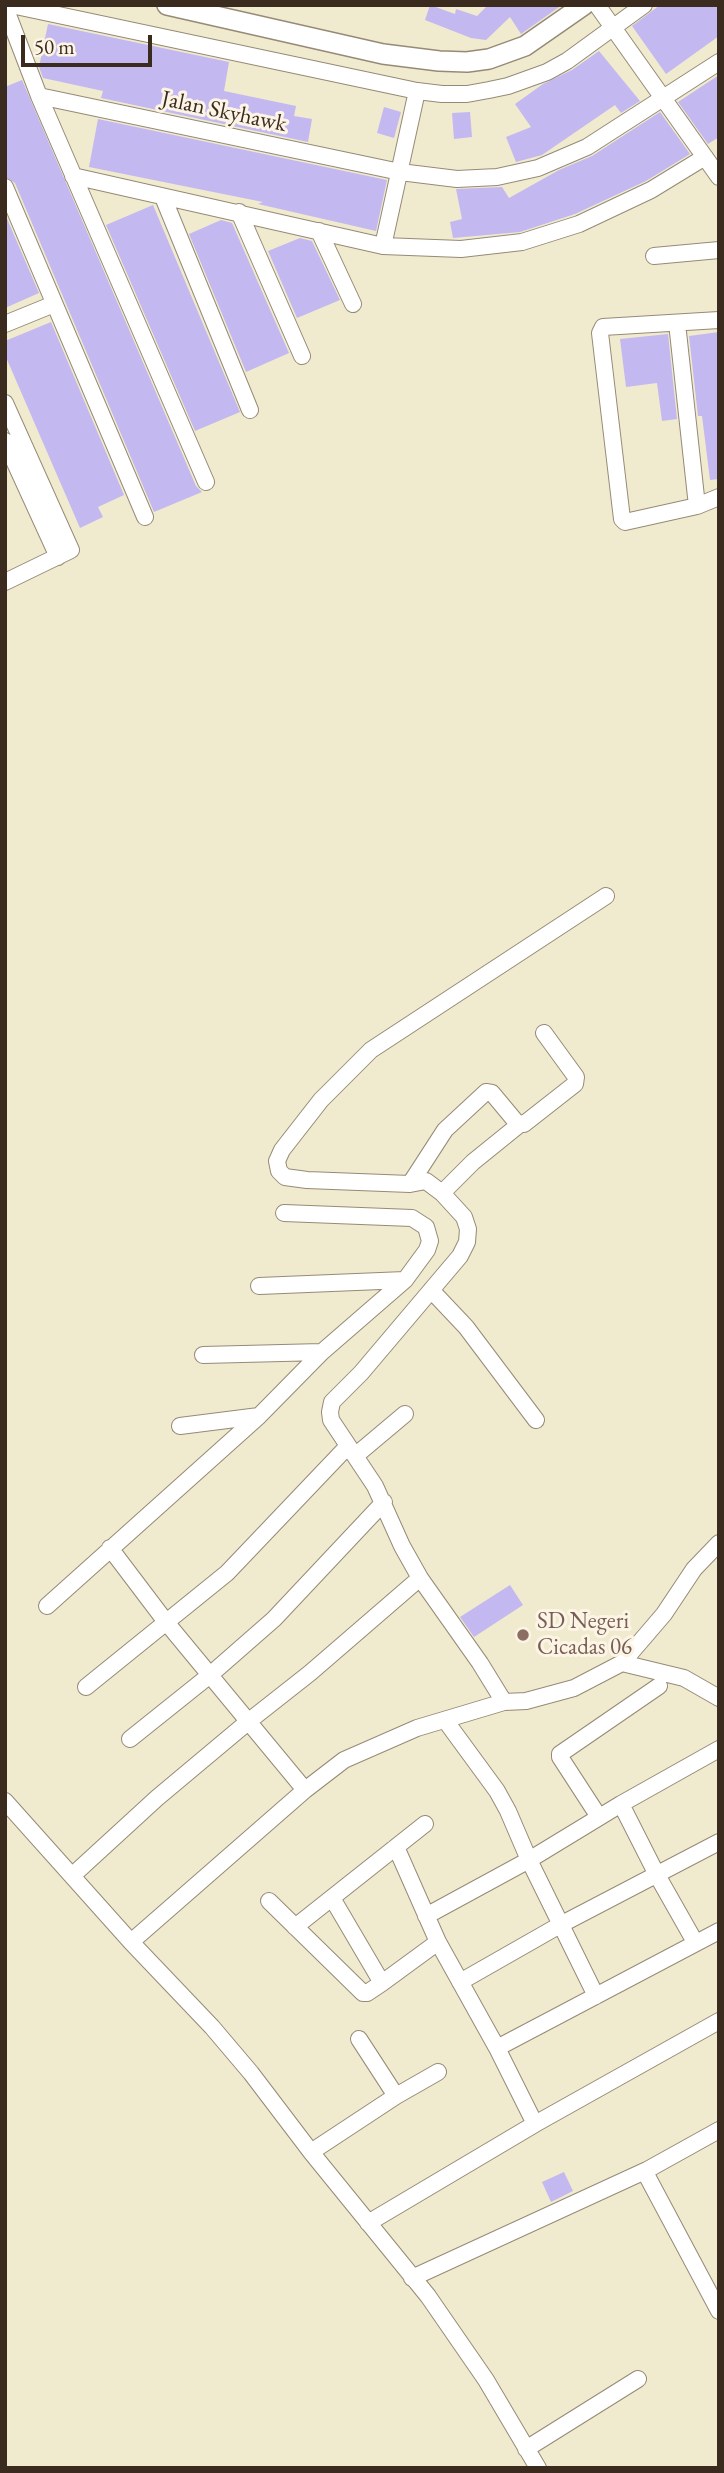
<!DOCTYPE html>
<html>
<head>
<meta charset="utf-8">
<style>
  body { margin:0 }
  #map { position:relative; width:724px; height:2473px; overflow:hidden; background:#f0eacf; font-family:"EB Garamond",serif }
  canvas { display:block }
  .frame { position:absolute; inset:0; border:7px solid #3b2a1e; pointer-events:none }
  .scale { position:absolute; left:21px; top:35px; width:131px; height:32px; box-sizing:border-box; border:4px solid #3b2a1e; border-top:0; padding-left:9px; font-size:21px; line-height:24px; white-space:nowrap; color:#3b2a1e; -webkit-text-stroke:5px #fcf5e5; paint-order:stroke }
</style>
</head>
<body>
<div id="map">
<canvas width="724" height="2473"></canvas>
<div class="frame"></div>
<div class="scale">50 m</div>
</div>
<script>
const ctx = document.querySelector('canvas').getContext('2d');
ctx.lineJoin = 'round';
function paint(path, color) {
  ctx.fillStyle = color;
  ctx.fill(path, 'evenodd');
}
function poly(rows) {
  const path = new Path2D();
  for (const r of rows) {
    path.moveTo(r[0], r[1]);
    for (let i = 2; i < r.length; i += 2) path.lineTo(r[i], r[i + 1]);
  }
  return path;
}
function stroke(path, color, width, dash) {
  ctx.strokeStyle = color;
  ctx.lineWidth = width;
  ctx.lineCap = dash ? 'butt' : 'round';
  ctx.setLineDash(dash || []);
  ctx.stroke(path);
}
function write(font, color, halo, rows, align = 'center') {
  ctx.font = font + ' "EB Garamond",serif';
  ctx.lineWidth = 6;
  ctx.setLineDash([]);
  ctx.textBaseline = 'middle';
  ctx.strokeStyle = halo;
  ctx.fillStyle = color;
  for (const [text, x, y, turn = 0] of rows) {
    ctx.save();
    ctx.translate(x, y);
    ctx.rotate((+turn || 0) * Math.PI / 180);
    ctx.textAlign = isNaN(turn) ? turn : align;
    if (halo) ctx.strokeText(text, 0, 0);
    ctx.fillText(text, 0, 0);
    ctx.restore();
  }
}
paint(poly([
  [430,5,455,14,456,9,477,16,488,5,562,5,521,34,510,17,486,40,471,38,425,20],
  [660,5,719,5,719,36,666,74,632,26],
  [48,24,229,62,224,91,296,106,294,116,312,119,308,142,101,98,103,91,43,78,39,67],
  [599,51,640,101,621,113,615,105,542,155,516,162,506,137,531,127,515,104,543,84,572,70],
  [719,75,719,137,708,144,678,102],
  [22,80,196,486,202,492,154,512,15,183,5,177,5,87],
  [384,107,401,112,394,138,377,133],
  [470,112,472,137,454,139,452,113],
  [660,112,690,154,646,181,575,214,520,232,453,238,450,222,462,219,456,189,502,187,509,198,559,170,592,156],
  [98,119,387,180,376,231,258,204,263,202,89,167],
  [153,205,240,412,195,431,106,225],
  [5,214,39,293,5,308],
  [221,220,232,223,289,353,246,372,189,234],
  [300,238,312,241,340,300,297,318,268,251],
  [51,322,124,495,98,507,103,517,80,528,5,355,5,341],
  [719,332,719,479,710,480,702,416,698,416,689,336],
  [668,334,677,419,662,421,657,383,626,387,620,339],
  [510,1585,523,1605,474,1637,460,1617],
  [564,2172,573,2191,551,2202,542,2182]
]), '#c4b8f0');
const minor = poly([
  [11,5,417,91,442,94,467,94,489,90,508,86,547,72,567,61,644,5],
  [597,5,719,177],
  [5,7,39,96,206,482],
  [39,96,400,172,457,179,497,177,538,168,587,147,719,62],
  [73,176,383,246,461,249,522,242,579,224,651,190,705,157],
  [5,187,145,517],
  [163,197,250,410],
  [239,212,302,356],
  [319,231,353,304],
  [383,246,417,91],
  [654,256,719,250],
  [719,320,603,327,600,333,622,519,625,522,697,506,719,497],
  [677,323,697,506],
  [5,324,54,304],
  [5,403,71,550,5,582],
  [5,441,58,557],
  [410,1184,445,1130,486,1092,492,1093,517,1123,524,1124,575,1084,576,1077,544,1033],
  [442,1193,473,1162,520,1124],
  [259,1286,405,1280],
  [431,1290,466,1327,536,1420],
  [203,1355,322,1352],
  [180,1426,259,1416],
  [355,1456,405,1414],
  [110,1548,166,1622,305,1790],
  [47,1606,259,1416,322,1352,405,1280,427,1250,430,1241,426,1227,412,1218,284,1213],
  [622,1663,684,1678,719,1698],
  [86,1687,227,1573,347,1447],
  [504,1702,480,1663,420,1578,402,1546,375,1486,331,1420,330,1412,332,1402,361,1373,460,1256,467,1242,468,1229,464,1217,442,1193,426,1181,410,1184,307,1180,285,1177,279,1171,277,1161,282,1150,321,1100,371,1050,606,896],
  [445,1720,497,1791,508,1811,529,1860,596,1996],
  [130,1739,210,1675,274,1619,384,1502],
  [5,1801,131,1942,212,2027,251,2073,311,2152,428,2296,486,2380,538,2468],
  [621,1804,657,1875,695,1942],
  [599,1817,560,1757,560,1754,659,1686],
  [396,1847,438,1942,497,2048,535,2124],
  [73,1875,157,1798,249,1721,310,1673,420,1578],
  [332,1898,382,1983],
  [269,1901,363,1993,367,1993,382,1983,438,1942],
  [426,1916,529,1860,621,1804,719,1749],
  [295,1927,425,1824],
  [131,1942,305,1790,344,1760,417,1728,504,1702,526,1701,574,1688,622,1663,664,1614,694,1569,719,1543],
  [460,1982,560,1925,719,1842],
  [359,2039,396,2096],
  [497,2048,719,1931],
  [719,2130,647,2170,647,2176,719,2311],
  [311,2152,396,2096,438,2072],
  [368,2223,535,2124,719,2021],
  [412,2278,647,2170],
  [526,2449,638,2379]
]);
const tertiary = poly([
  [167,5,383,54,439,61,467,62,489,59,525,46,584,5]
]);
stroke(minor, '#968a76', 18);
stroke(tertiary, '#968a76', 22);
stroke(minor, '#fff', 16);
stroke(tertiary, '#fff', 19);
for (const [x, y, r, color] of [
  [523,1635,7,"#8d6e63"]
]) {
  const dot = new Path2D();
  dot.arc(x, y, r, 0, 2 * Math.PI);
  ctx.fillStyle = color;
  ctx.fill(dot);
  stroke(dot, '#fcf5e5', 2.5);
}
write('23px', '#3b2a1e', '#fcf5e5', [
  ["Jalan Skyhawk",224,112,12]
]);
write('23px', '#785e54', '#fcf5e5', [
  ["SD Negeri",537,1622],
  ["Cicadas 06",537,1648]
], 'left');
</script>
</body>
</html>
